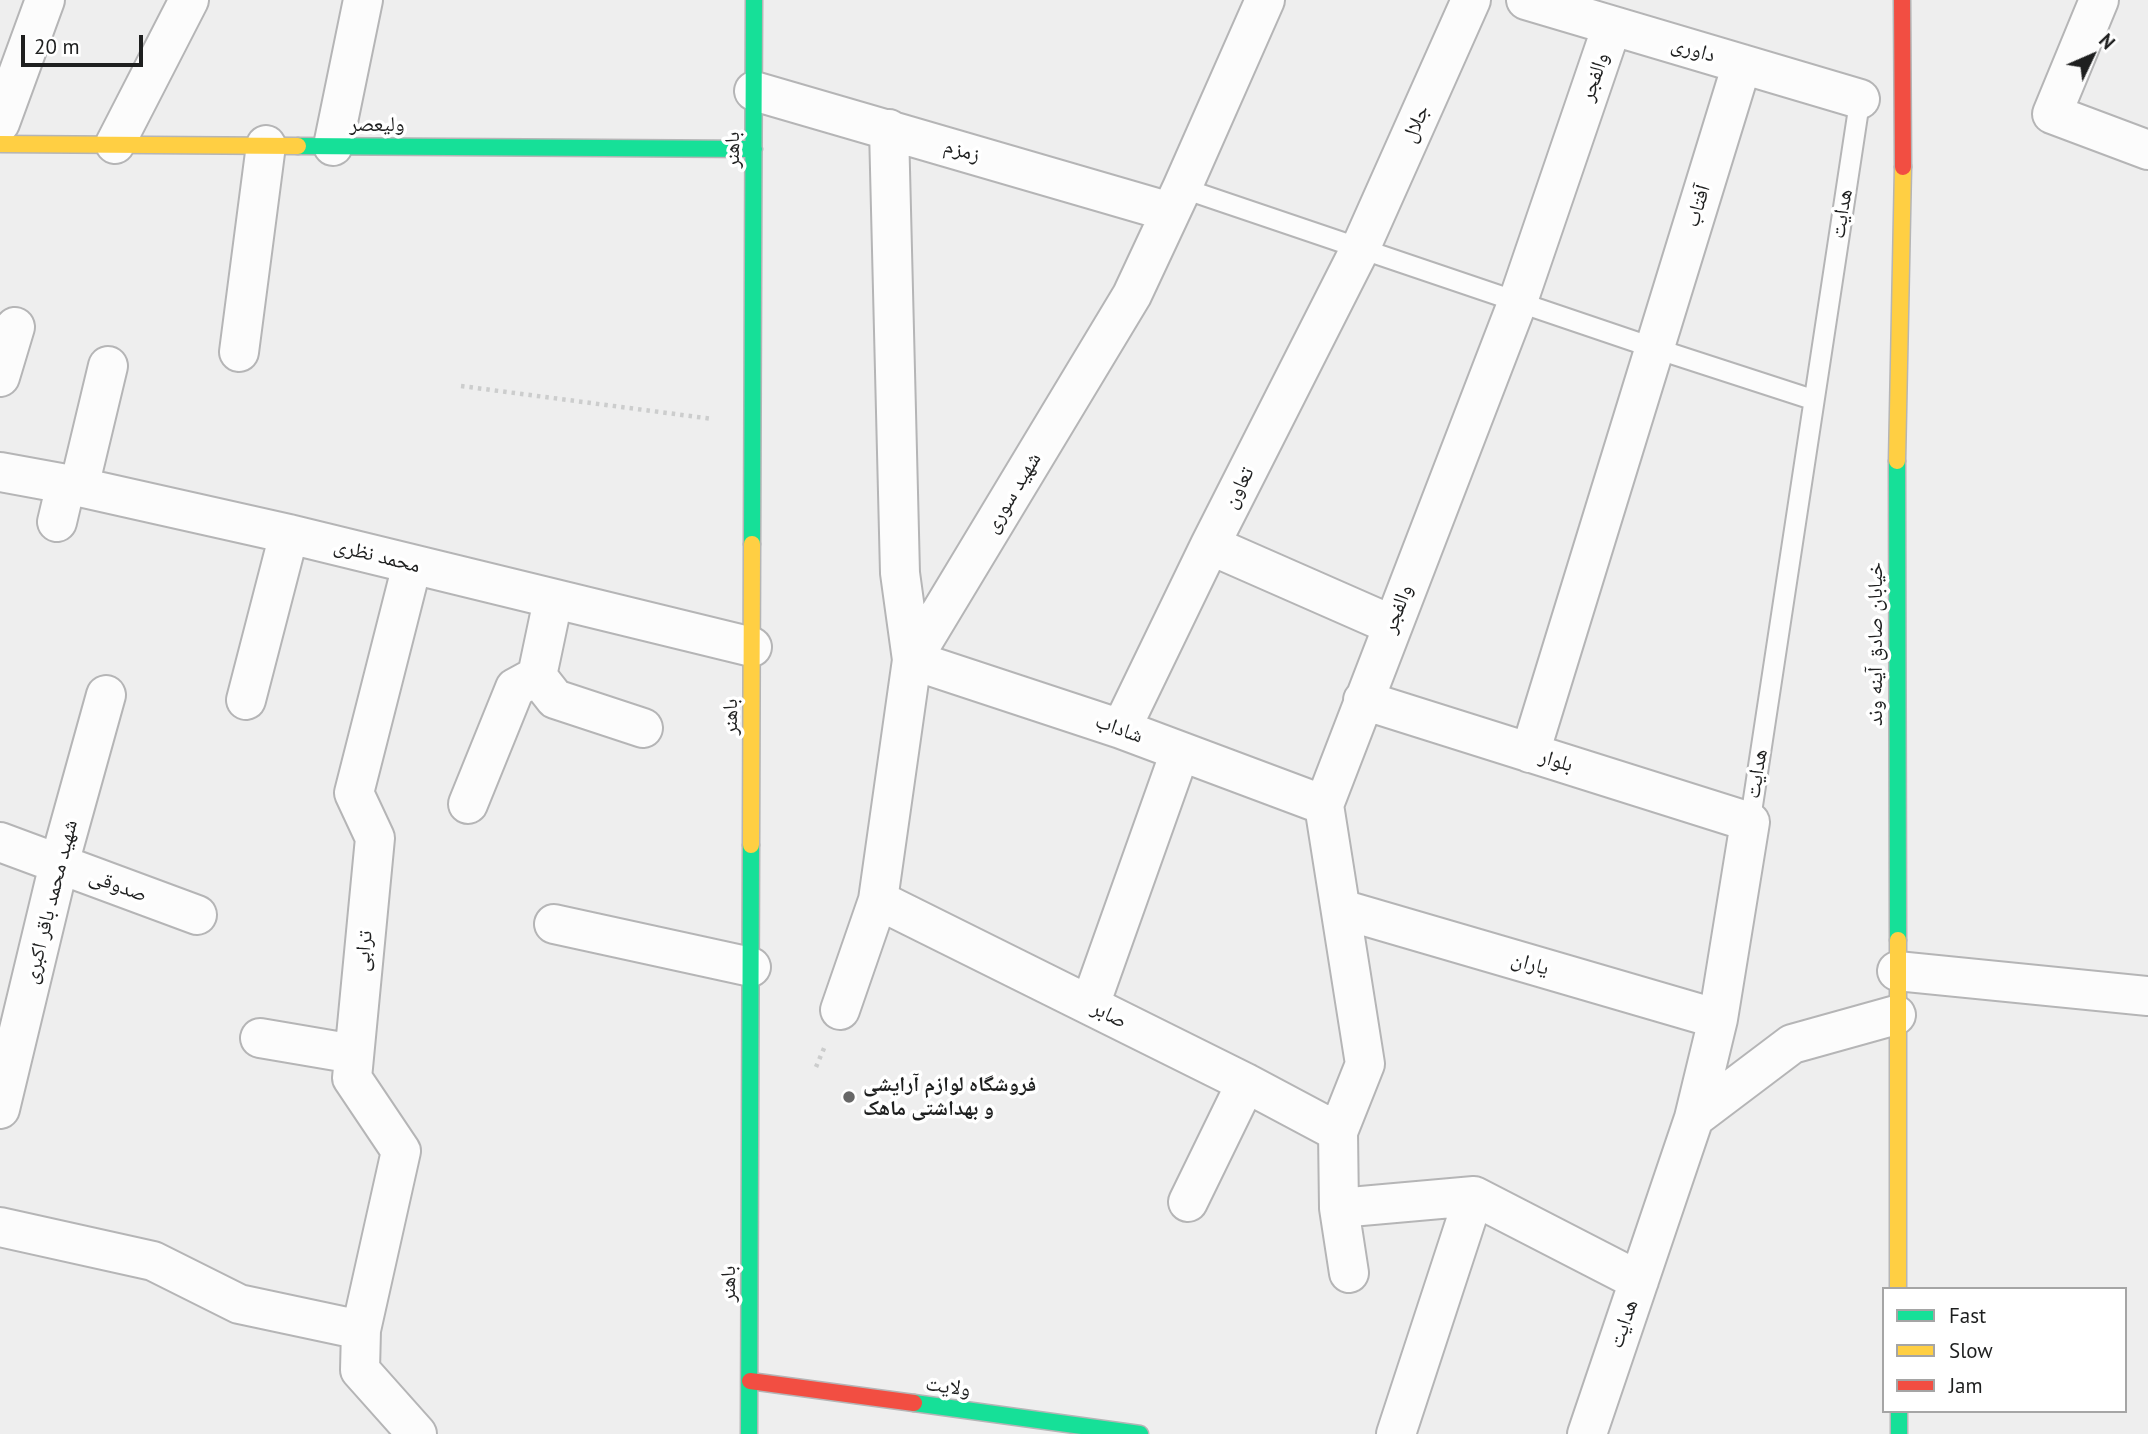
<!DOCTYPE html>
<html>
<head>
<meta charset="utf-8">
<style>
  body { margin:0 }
  #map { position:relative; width:2148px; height:1434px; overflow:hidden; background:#eee; font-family:"PT Sans",sans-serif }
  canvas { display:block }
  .legend { position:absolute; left:1882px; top:1287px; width:245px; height:126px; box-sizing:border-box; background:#fff; border:2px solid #a5a5a5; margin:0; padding:9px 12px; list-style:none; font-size:21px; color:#1e1f1f }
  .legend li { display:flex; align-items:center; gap:14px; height:35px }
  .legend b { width:35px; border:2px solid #a5a5a5 }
  .north { position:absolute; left:2057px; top:21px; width:70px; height:70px; -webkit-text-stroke:5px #fff; paint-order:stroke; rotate:46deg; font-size:19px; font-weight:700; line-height:28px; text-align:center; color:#1e1f1f }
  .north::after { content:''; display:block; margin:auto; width:24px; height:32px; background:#1e1f1f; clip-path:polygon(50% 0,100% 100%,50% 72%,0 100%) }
  .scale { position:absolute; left:21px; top:35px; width:122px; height:32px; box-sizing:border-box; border:4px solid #1e1f1f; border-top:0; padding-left:9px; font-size:21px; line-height:24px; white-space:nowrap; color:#1e1f1f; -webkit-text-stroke:5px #fff; paint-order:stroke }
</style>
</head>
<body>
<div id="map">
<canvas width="2148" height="1434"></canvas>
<ul class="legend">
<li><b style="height:9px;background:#16e098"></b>Fast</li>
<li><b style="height:9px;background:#ffcf43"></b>Slow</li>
<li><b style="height:9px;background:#f24e42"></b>Jam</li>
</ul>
<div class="north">N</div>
<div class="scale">20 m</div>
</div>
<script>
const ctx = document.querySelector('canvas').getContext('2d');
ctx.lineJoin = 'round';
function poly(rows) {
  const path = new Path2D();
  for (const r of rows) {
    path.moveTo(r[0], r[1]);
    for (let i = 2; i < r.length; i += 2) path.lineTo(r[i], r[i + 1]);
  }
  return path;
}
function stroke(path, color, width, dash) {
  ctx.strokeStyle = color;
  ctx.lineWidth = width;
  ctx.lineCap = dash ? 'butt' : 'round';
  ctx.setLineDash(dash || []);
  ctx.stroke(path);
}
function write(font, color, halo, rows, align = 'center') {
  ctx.font = font + ' "PT Sans","Noto Naskh Arabic",sans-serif';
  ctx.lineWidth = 7;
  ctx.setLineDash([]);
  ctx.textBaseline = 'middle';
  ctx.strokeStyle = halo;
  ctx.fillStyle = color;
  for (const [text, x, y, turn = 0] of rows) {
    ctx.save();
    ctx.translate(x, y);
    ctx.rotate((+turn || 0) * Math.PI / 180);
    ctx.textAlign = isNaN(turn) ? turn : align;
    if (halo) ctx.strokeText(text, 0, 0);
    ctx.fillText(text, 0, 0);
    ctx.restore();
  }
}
const lane = poly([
  [1182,188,1654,348,1814,400],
  [1750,822,1860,99]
]);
const street = poly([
  [1526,0,1860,99],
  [2099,0,2052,114,2148,150],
  [754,91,1170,212],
  [0,123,45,0],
  [889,129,900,573,912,660,1121,729,1324,805],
  [115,144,189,0],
  [333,146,363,0],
  [239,352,266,145],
  [0,377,15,327],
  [0,472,66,484,289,534,752,647],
  [79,487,108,366],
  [57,522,66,484],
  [1210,545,1392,625],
  [412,565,354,793,375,838,352,1078,401,1151,361,1330,360,1370,417,1434],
  [553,600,537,676,555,699,643,728],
  [246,700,289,534],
  [1363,700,1750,822,1718,1019,1694,1118,1587,1434],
  [1121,729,1210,545,1360,249,1471,0],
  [1530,753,1742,64],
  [468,804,515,688,537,676],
  [0,842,197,915],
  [878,900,1246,1083,1338,1132],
  [1341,909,1718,1019],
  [554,924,751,967],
  [1897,971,2148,996],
  [1090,1005,1180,752],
  [840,1010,878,900,912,660,1132,295,1182,188,1265,0],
  [260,1038,354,1054],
  [0,1109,59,864,106,695],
  [1694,1118,1792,1044,1896,1015],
  [1188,1202,1246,1083],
  [1339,1208,1474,1196,1639,1281],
  [0,1227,153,1261,239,1304,361,1330],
  [1349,1273,1339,1208,1338,1132,1365,1064,1324,805,1518,301,1612,26],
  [1396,1434,1474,1196]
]);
const fast = poly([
  [298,146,754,149],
  [1897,461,1898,940],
  [752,544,754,0],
  [914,1403,1140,1434],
  [1899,1411,1899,1434],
  [749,1434,751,845]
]);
const slow = poly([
  [0,144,298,146],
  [1897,461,1903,167],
  [751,845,752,544],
  [1898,940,1898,1289]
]);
const jam = poly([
  [1902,0,1903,167],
  [750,1381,914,1403]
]);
stroke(lane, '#b5b5b6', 23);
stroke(street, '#b5b5b6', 42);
stroke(fast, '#b5b5b6', 19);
stroke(slow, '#b5b5b6', 19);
stroke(jam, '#b5b5b6', 19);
stroke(poly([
  [461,386,713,419],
  [816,1067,825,1046]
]), '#cccdcd', 4.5, [3.5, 5]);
stroke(lane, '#fcfcfc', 19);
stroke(street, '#fcfcfc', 38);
stroke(fast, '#16e098', 16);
stroke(slow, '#ffcf43', 16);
stroke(jam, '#f24e42', 16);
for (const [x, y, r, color] of [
  [849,1097,7,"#676767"]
]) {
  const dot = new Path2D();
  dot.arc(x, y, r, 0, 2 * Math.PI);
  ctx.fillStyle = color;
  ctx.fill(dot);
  stroke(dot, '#fff', 2.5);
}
write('21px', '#1e1f1f', '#fff', [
  ["داوری",1693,50,16],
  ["والفجر",1595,77,-71],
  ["جلال",1416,124,-66],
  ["ولیعصر",377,125],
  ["باهنر",733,150,-90],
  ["زمزم",962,151,16],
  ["آفتاب",1698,206,-73],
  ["هدایت",1842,214,-81],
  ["تعاون",1239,488,-63],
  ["شهید سوری",1013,493,-59],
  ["محمد نظری",377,556,14],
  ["والفجر",1398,609,-69],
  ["خیابان صادق آینه وند",1876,644,-90],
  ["باهنر",731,717,-90],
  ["شاداب",1119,729,20],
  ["بلوار",1556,761,17],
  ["هدایت",1757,774,-81],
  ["صدوقی",118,886,20],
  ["شهید محمد باقر اکبری",51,902,-76],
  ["ترابی",364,951,-85],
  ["یاران",1530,964,16],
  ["صابر",1109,1015,27],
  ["باهنر",729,1284,-90],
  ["هدایت",1624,1324,-71],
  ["ولایت",948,1387,8]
]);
write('bold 21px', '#1e1f1f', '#fff', [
  ["فروشگاه لوازم آرایشی",863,1085],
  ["و بهداشتی ماهک",863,1109]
], 'left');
</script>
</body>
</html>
